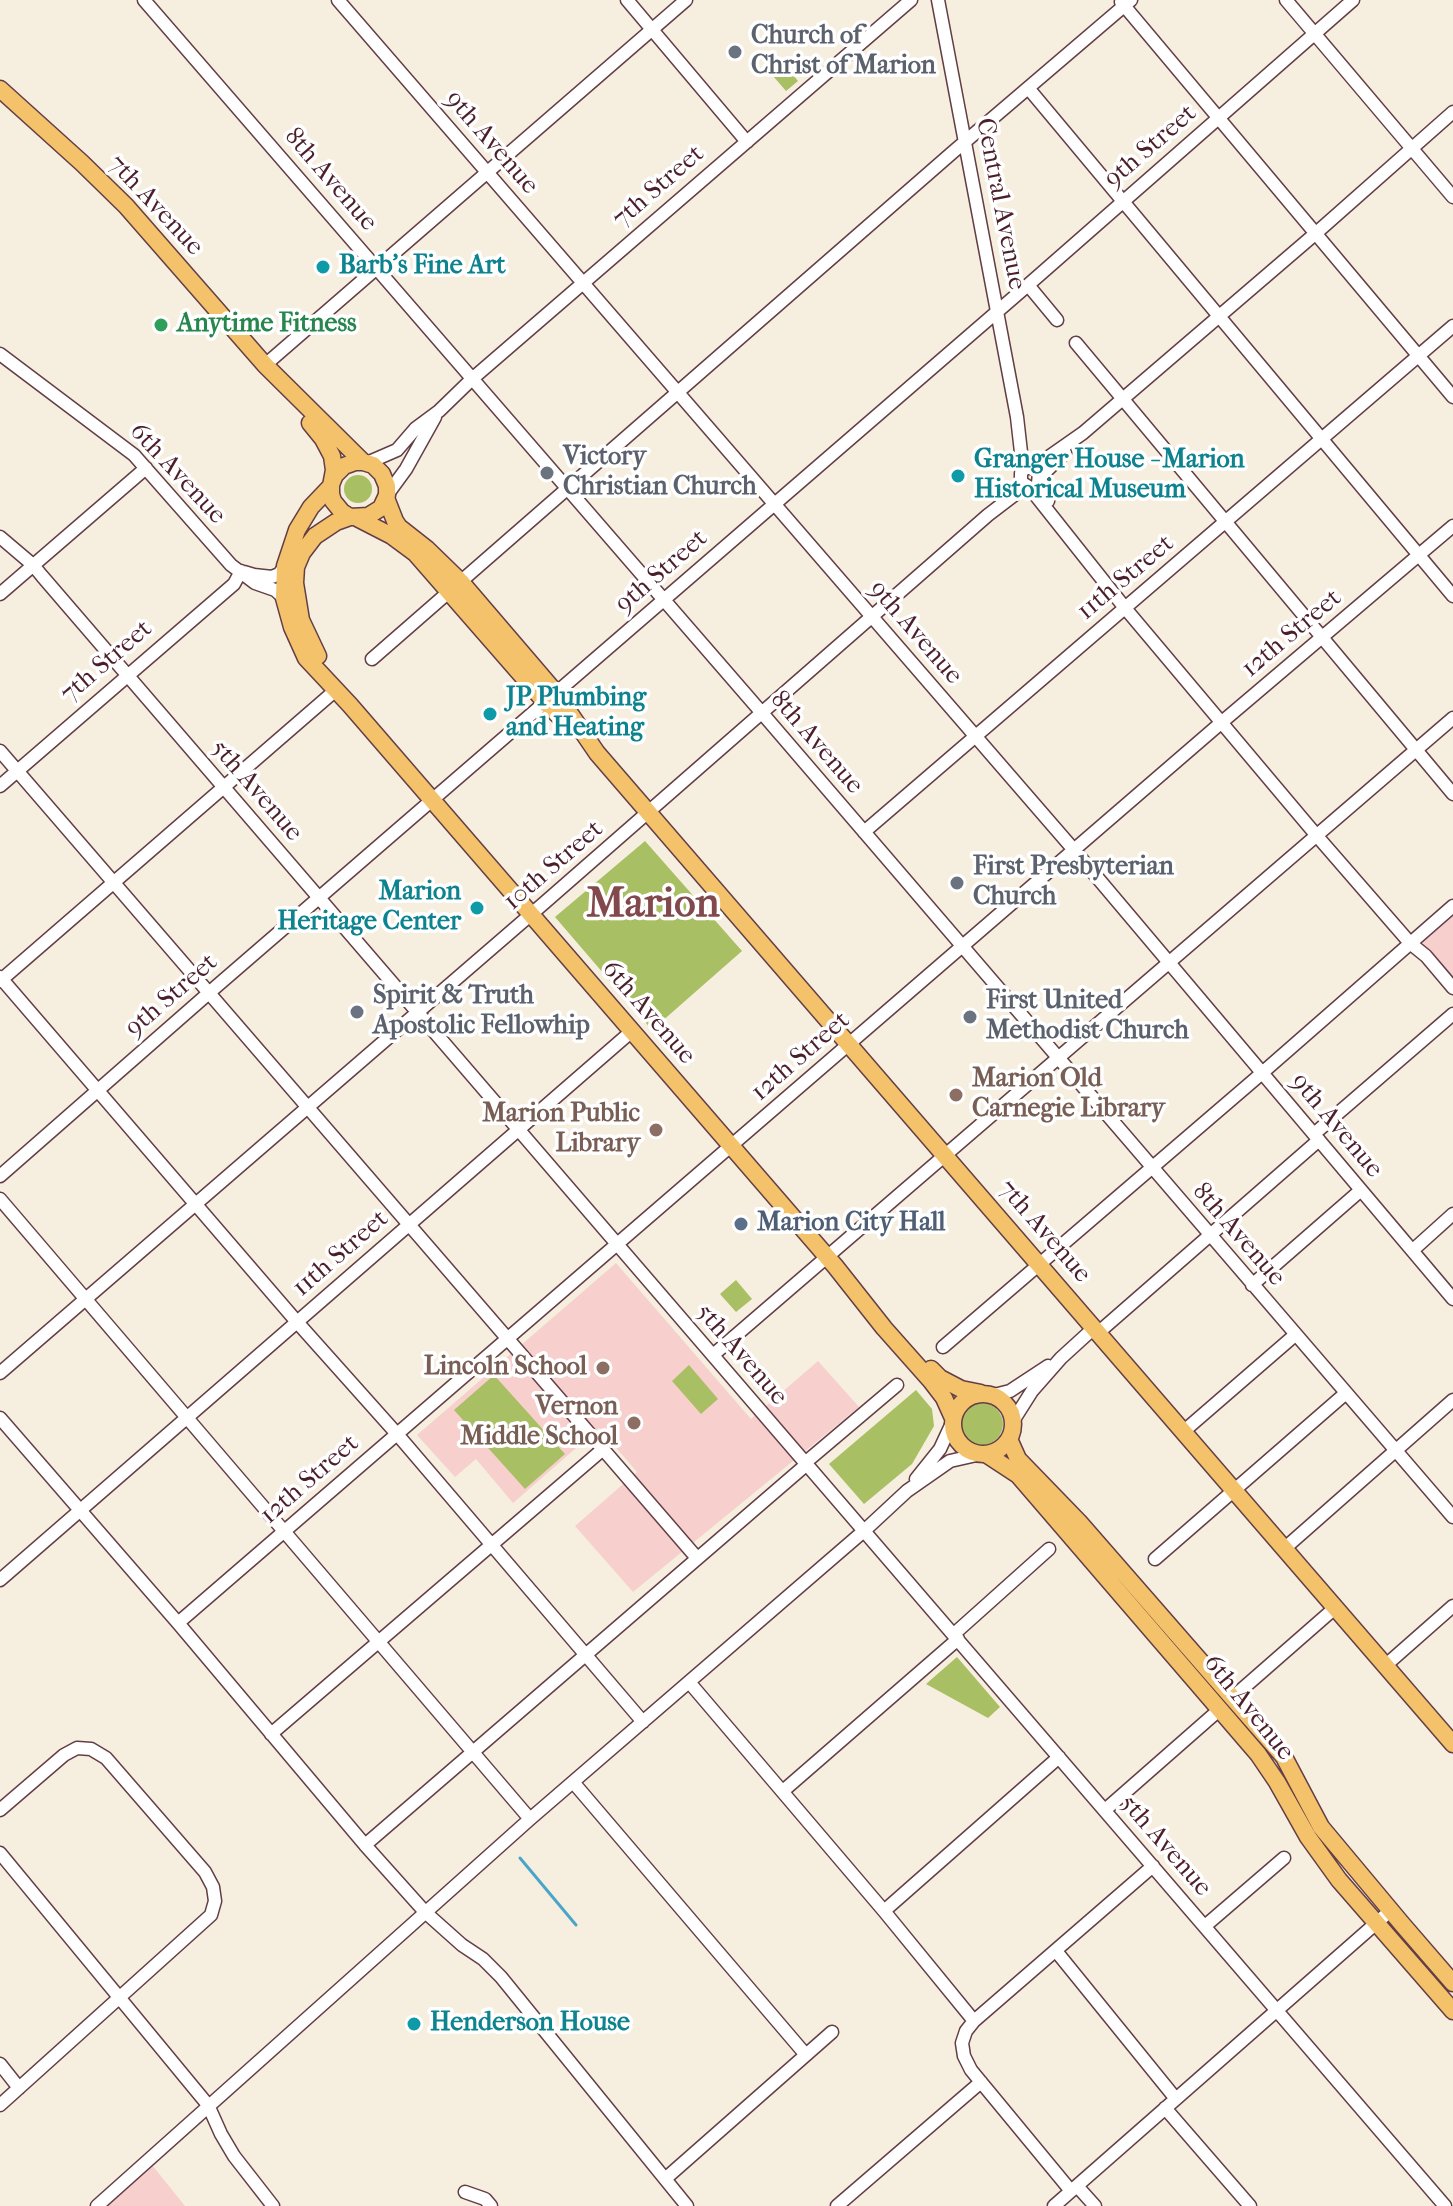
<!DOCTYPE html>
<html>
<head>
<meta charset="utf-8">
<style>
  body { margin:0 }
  canvas { display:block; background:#f6eede }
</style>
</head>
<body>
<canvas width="1453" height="2206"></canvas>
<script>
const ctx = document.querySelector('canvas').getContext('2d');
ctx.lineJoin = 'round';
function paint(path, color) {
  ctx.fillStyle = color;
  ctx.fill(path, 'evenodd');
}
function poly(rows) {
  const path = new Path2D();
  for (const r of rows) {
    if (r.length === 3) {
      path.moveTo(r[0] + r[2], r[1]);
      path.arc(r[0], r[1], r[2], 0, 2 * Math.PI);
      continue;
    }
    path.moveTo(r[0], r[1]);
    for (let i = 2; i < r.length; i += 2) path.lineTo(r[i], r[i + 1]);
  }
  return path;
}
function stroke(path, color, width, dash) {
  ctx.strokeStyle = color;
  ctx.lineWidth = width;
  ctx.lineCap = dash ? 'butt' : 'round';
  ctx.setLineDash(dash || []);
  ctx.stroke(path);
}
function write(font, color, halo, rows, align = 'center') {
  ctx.font = font + ' "IM FELL French Canon",serif';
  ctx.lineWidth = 7;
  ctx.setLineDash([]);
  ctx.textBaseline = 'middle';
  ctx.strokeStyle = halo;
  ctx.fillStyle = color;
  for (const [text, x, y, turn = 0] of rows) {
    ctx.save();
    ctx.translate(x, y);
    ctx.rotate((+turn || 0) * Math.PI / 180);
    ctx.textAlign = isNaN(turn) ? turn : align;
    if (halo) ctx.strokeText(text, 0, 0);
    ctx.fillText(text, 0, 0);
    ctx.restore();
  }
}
paint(poly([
  [1453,913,1453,978,1421,941],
  [616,1263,751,1419,818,1361,859,1407,633,1592,575,1526,637,1472,599,1428,513,1503,476,1459,455,1477,417,1435],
  [152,2165,185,2206,106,2206]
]), '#f7d0ce');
paint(poly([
  [776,59,780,59,798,81,786,91,767,69],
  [358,489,14],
  [645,841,742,951,652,1030,555,917],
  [736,1280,752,1299,736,1312,720,1294],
  [689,1365,718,1399,701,1414,672,1381],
  [494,1375,565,1454,525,1489,454,1410],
  [916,1390,932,1409,934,1426,912,1464,864,1504,829,1464],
  [982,1424,21],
  [957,1657,1000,1707,988,1718,926,1684]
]), '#a9bf63');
stroke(poly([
  [520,1858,576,1925]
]), '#4ba5c9', 3);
const minor = poly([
  [144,0,762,713,1453,1517],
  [338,0,1074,850,1453,1299],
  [627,0,747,142],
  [938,0,1017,417,1023,470],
  [1286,0,1453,197],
  [1121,2,1453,397],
  [1029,89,1453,596],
  [1028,285,1057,320],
  [1076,343,1453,794],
  [0,354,134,455,231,565,255,583,275,590,284,598],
  [265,365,686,0],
  [367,463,397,450,416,428,439,411,472,379,911,0],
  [1030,468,1025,468,1021,473,1021,482,1029,487,1125,608,1317,836,1410,943,1426,956,1453,988],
  [1030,468,1035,469,1039,474,1038,483,1048,501],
  [1033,468,1083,433,1315,234,1453,112],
  [1040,477,1065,453],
  [387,495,406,469,435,417],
  [0,537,33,565,42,576,1445,2206],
  [244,572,254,575,272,577,279,574,285,566],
  [0,594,146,468],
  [372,659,953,152,1131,0],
  [0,751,697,1558],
  [0,786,234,584,241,571],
  [864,832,1453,326],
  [0,977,297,1322,397,1434,643,1722],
  [0,981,337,689],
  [1314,1134,1453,1014],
  [0,1176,218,985,1028,285,1353,0],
  [0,1199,530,1819],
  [1413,1250,1453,1214],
  [1252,1285,1361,1190],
  [1099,1332,1319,1140],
  [943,1347,1254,1080,1453,906],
  [713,1355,1453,718],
  [0,1373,543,904,988,515,1026,486],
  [994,1395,1010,1391,1048,1366],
  [0,1418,178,1623,365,1845,425,1912,462,1945,483,1959,501,1977,687,2206],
  [1013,1421,1032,1391,1061,1358,1095,1327],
  [1184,1431,1295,1335],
  [806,1462,897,1385],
  [916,1479,940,1449,953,1421],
  [1285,1548,1453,1400],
  [1155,1559,1346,1393],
  [0,1580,632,1031],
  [178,1623,1222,722,1453,526],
  [954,1634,1049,1549],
  [1386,1665,1453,1606],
  [689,1682,884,1911,974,2021,966,2031,962,2043,964,2056,971,2070,1071,2191],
  [1232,1698,1336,1607],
  [271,1734,602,1450],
  [573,1782,806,2055],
  [783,1791,958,1639],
  [0,1810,64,1755,77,1748,91,1749,106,1758,205,1872,213,1887,215,1901,211,1915,0,2105],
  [1105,1810,1219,1710],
  [365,1845,807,1464],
  [0,1853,208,2105,221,2134,234,2156,273,2206],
  [884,1911,1059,1757],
  [1205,1926,1284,1858],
  [1056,1951,1176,2099],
  [974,2021,1153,1866],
  [0,2064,19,2088],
  [1165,2108,1250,2206],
  [665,2179,832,2032],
  [1077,2186,1095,2206],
  [465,2192,485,2199,491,2206],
  [97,2206,530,1819,865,1530,907,1491,950,1461,981,1454],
  [837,2206,981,2082],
  [1054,2206,1390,1911]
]);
const major = poly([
  [0,89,82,163,126,206,265,365,363,462],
  [310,423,323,439,332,456,334,470,331,486,331,494,333,501,342,512,350,517,368,516,381,508,387,495,387,486,382,474,373,465,363,462,355,462,344,466,335,475,332,482],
  [331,486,311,507,297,530,285,566,284,598,292,627,306,658,350,705,835,1266,884,1328,931,1381,944,1398,953,1418],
  [386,498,395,521,399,527,427,549,461,582,556,693,597,753,1453,1744],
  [357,518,392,536,415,553,545,702,570,727],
  [318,656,301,620,295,583,296,567,302,553,315,536,336,522,350,517],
  [931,1369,940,1378,961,1389,981,1393],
  [983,1424,30],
  [1009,1439,1018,1459,1079,1522,1284,1757,1321,1827,1402,1924,1453,1983],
  [986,1454,1018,1475,1258,1754,1277,1782,1308,1837,1339,1880,1453,2011]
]);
stroke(minor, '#643e46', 15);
stroke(major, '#643e46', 19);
stroke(minor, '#fff', 12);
stroke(major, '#f3c26a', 16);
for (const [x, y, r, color] of [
  [735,52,8,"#6b7280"],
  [323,267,8,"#0f9aa8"],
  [161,325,8,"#2e9e5b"],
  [547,473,8,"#6b7280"],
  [958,476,8,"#0f9aa8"],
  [490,714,8,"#0f9aa8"],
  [957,883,8,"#6b7280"],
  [477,908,8,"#0f9aa8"],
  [357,1012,8,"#6b7280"],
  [970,1017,8,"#6b7280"],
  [956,1095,8,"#8d6e63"],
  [656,1130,8,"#8d6e63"],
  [741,1224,8,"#5c6f8a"],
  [603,1368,8,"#8d6e63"],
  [634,1423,8,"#8d6e63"],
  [414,2024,8,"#0f9aa8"]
]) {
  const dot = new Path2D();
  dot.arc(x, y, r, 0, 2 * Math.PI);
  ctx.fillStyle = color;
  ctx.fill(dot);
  stroke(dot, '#fff', 3);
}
write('bold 26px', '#5b616d', '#fff', [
  ["Church of",751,37],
  ["Christ of Marion",751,67],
  ["Victory",563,458],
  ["Christian Church",563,488],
  ["First Presbyterian",973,868],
  ["Church",973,898],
  ["Spirit & Truth",373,997],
  ["Apostolic Fellowhip",373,1027],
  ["First United",986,1002],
  ["Methodist Church",986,1032]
], 'left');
write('26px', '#4a1f2b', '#fff', [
  ["9th Avenue",491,143,49],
  ["9th Street",1151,147,-41],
  ["8th Avenue",330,180,49],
  ["7th Street",659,187,-41],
  ["Central Avenue",1000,204,79],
  ["7th Avenue",155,206,47],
  ["6th Avenue",177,474,47],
  ["9th Street",662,572,-41],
  ["11th Street",1126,578,-40],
  ["9th Avenue",915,633,49],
  ["12th Street",1292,634,-40],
  ["7th Street",107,662,-41],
  ["8th Avenue",816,743,49],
  ["5th Avenue",256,791,49],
  ["10th Street",554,866,-41],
  ["9th Street",172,996,-41],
  ["6th Avenue",648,1013,49],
  ["12th Street",801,1057,-41],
  ["9th Avenue",1336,1126,50],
  ["7th Avenue",1044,1232,49],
  ["8th Avenue",1238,1235,49],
  ["11th Street",341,1254,-41],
  ["5th Avenue",741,1355,49],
  ["12th Street",310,1480,-41],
  ["6th Avenue",1248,1708,51],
  ["5th Avenue",1165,1846,49]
]);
write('bold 26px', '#0d838f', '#fff', [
  ["Barb's Fine Art",339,267],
  ["Granger House - Marion",974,461],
  ["Historical Museum",974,491],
  ["JP Plumbing",506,699],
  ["and Heating",506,729],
  ["Marion",461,893,"right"],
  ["Heritage Center",461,923,"right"],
  ["Henderson House",430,2024]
], 'left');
write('bold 26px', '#27864d', '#fff', [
  ["Anytime Fitness",177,325]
], 'left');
write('bold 26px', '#785e54', '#fff', [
  ["Marion Old",972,1080,"left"],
  ["Carnegie Library",972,1110,"left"],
  ["Marion Public",640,1115],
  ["Library",640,1145],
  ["Lincoln School",587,1368],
  ["Vernon",618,1408],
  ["Middle School",618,1438]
], 'right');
write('bold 26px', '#4e5e75', '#fff', [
  ["Marion City Hall",757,1224]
], 'left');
write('bold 42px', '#82494d', '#fff', [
  ["Marion",653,906]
]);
</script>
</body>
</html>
